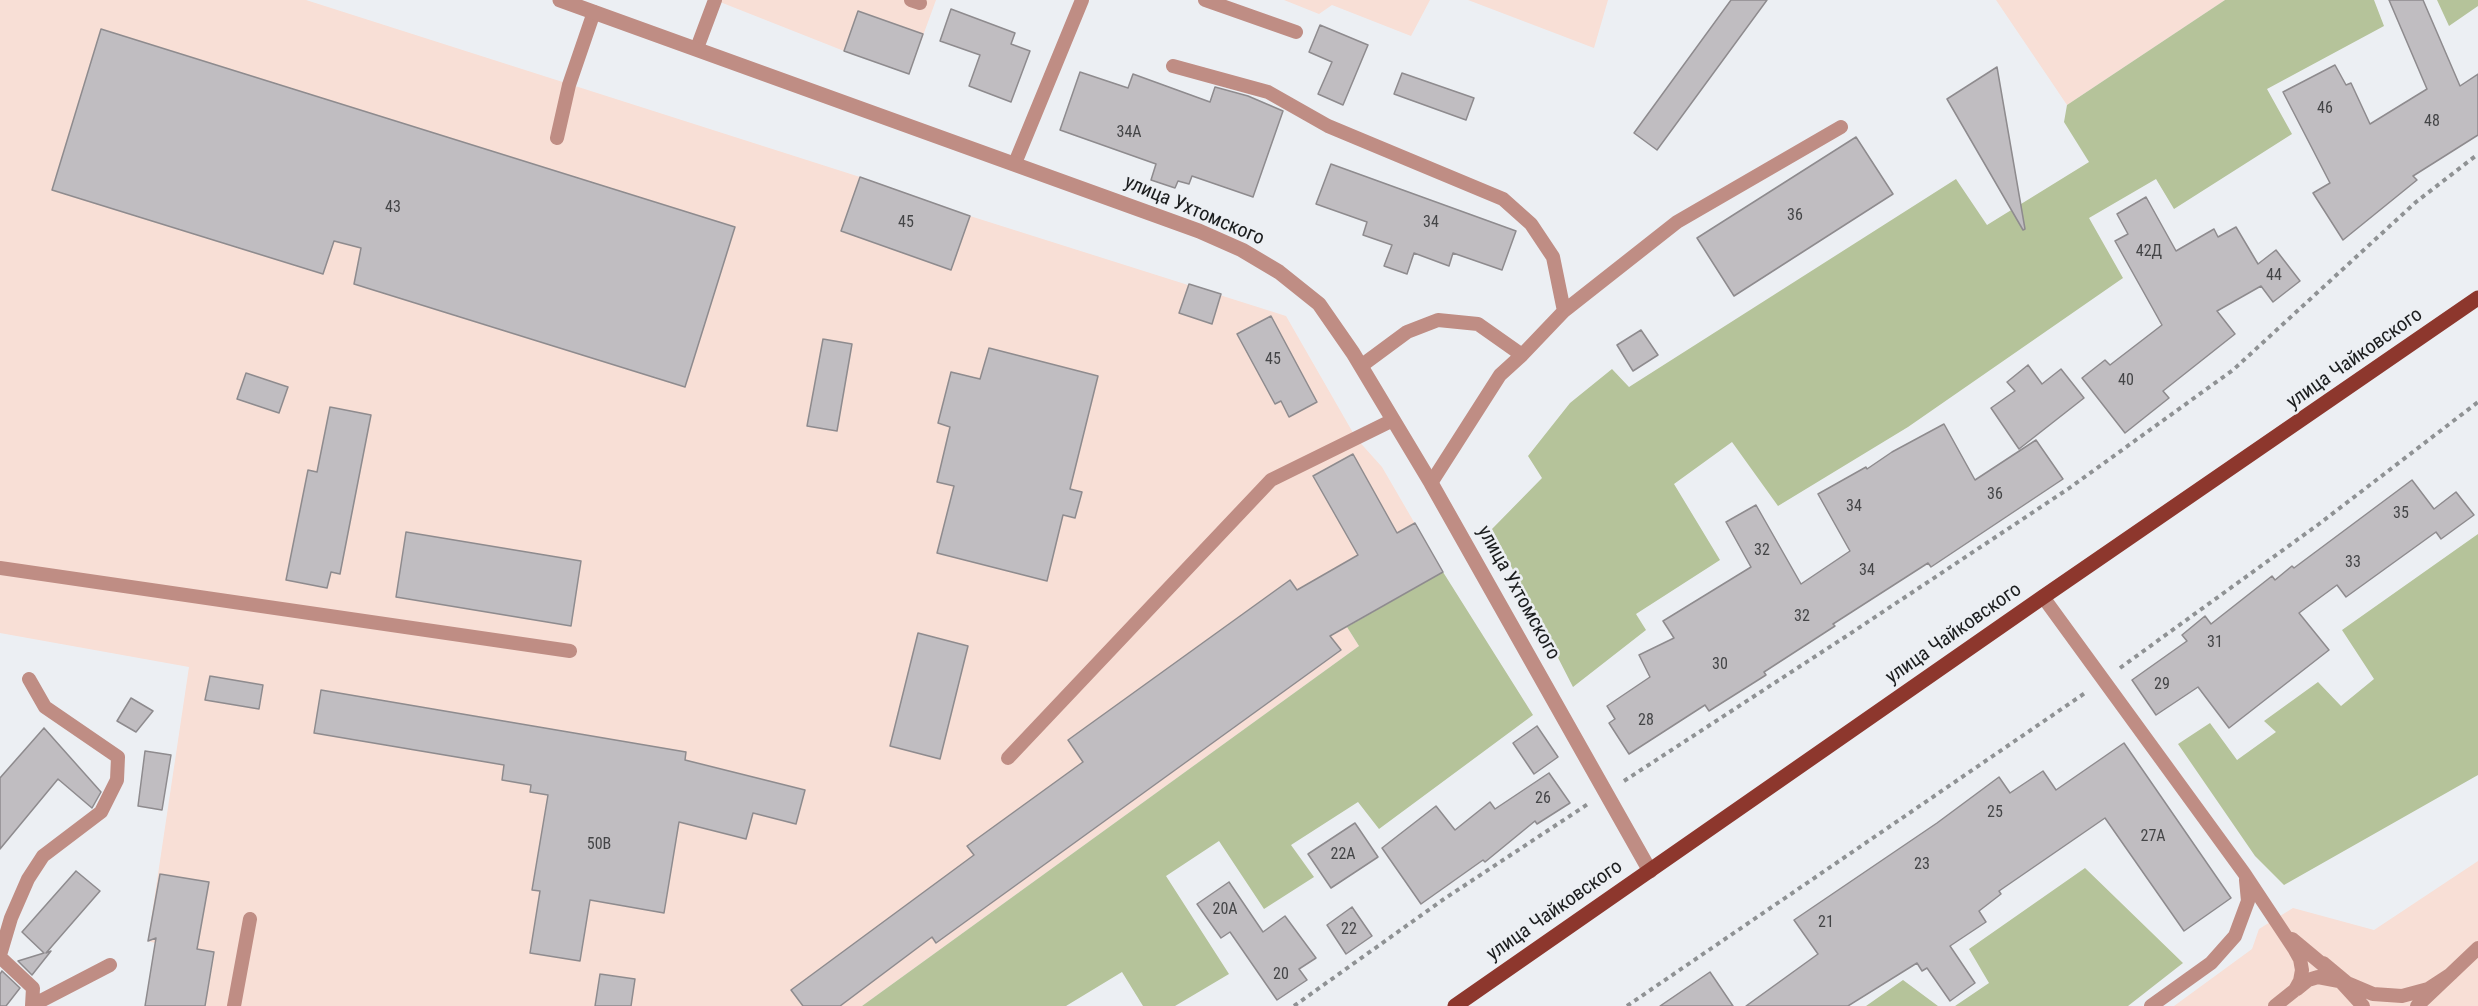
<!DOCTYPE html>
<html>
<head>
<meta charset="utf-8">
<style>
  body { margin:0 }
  canvas { display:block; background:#eceff3 }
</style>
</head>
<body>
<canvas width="2478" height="1006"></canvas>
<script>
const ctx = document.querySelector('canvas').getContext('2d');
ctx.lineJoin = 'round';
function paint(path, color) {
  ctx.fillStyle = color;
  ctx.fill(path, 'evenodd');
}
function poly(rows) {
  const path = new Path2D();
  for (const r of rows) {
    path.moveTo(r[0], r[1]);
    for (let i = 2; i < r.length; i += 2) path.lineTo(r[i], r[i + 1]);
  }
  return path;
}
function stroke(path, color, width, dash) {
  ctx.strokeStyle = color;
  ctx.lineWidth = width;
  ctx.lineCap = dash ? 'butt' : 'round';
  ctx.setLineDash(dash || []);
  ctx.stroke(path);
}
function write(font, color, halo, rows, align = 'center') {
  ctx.font = font + ' "Roboto Condensed",sans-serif';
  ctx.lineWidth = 5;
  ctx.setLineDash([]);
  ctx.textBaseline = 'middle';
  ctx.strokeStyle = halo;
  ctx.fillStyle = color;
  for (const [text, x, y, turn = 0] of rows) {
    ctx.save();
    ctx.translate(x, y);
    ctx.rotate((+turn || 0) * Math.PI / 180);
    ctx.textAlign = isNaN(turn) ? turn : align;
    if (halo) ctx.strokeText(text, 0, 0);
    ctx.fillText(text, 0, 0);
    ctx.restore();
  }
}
paint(poly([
  [0,0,306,0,860,177,970,216,1286,316,1356,438,1382,467,1443,572,1347,627,1359,646,862,1006,145,1006,155,943,148,941,189,667,0,633],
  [715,0,936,0,909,74,844,51],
  [1284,0,1430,0,1411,36,1332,5,1319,14],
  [1468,0,1608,0,1594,48],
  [1996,0,2225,0,2067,105],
  [2478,861,2478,1006,2174,1006,2252,949,2259,929,2293,908,2374,930]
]), '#f8dfd6');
paint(poly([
  [2225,0,2374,0,2384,26,2267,89,2292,134,2174,209,2156,179,2089,218,2123,278,1908,427,1778,506,1732,442,1674,484,1720,560,1636,614,1646,630,1573,687,1492,529,1542,478,1528,456,1570,403,1612,369,1629,387,1956,179,1987,225,2089,162,2064,122,2067,105],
  [2437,0,2478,0,2478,6,2449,26],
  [2478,534,2478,775,2284,885,2255,856,2178,744,2210,723,2237,760,2276,732,2264,721,2318,682,2341,706,2374,679,2342,630],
  [1443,572,1533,715,1379,829,1358,802,1291,845,1314,877,1264,909,1219,841,1166,876,1229,974,1175,1006,1143,1006,1122,972,1066,1006,862,1006,1359,646,1347,627],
  [2085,868,2183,963,2128,1006,1955,1006,1989,983,1969,949],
  [1903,980,1938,1006,1866,1006]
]), '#b5c39a');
const building = poly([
  [1731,0,1767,0,1657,150,1634,133,1731,0],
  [2389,0,2423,0,2460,86,2478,74,2478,135,2413,176,2417,180,2343,240,2313,193,2330,183,2283,92,2335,65,2346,85,2351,83,2370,124,2427,89,2389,0],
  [951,9,1015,33,1011,44,1030,51,1011,102,969,86,980,55,940,41,951,9],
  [858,11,923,34,909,74,844,51,858,11],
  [1320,25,1368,45,1343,105,1318,94,1332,62,1309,52,1320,25],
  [101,29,735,227,685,387,354,284,361,248,334,241,323,274,52,190,101,29],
  [1997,67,2025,229,2023,230,1947,99,1997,67],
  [1080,72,1128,88,1133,74,1210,102,1215,87,1248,96,1283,111,1253,197,1192,176,1189,184,1178,181,1175,188,1151,180,1156,164,1060,130,1080,72],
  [1402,73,1474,98,1466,120,1394,94,1402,73],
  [1856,137,1893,194,1734,296,1697,238,1856,137],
  [1331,164,1516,231,1502,270,1453,253,1449,266,1414,253,1407,274,1384,266,1392,245,1363,235,1367,222,1316,204,1331,164],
  [860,177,970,216,951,270,841,231,860,177],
  [2146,197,2176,251,2214,229,2218,237,2236,227,2258,264,2276,250,2300,281,2273,302,2261,286,2217,311,2235,334,2163,391,2169,398,2125,433,2082,378,2105,360,2110,365,2162,325,2115,241,2128,234,2117,214,2146,197],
  [1189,284,1221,294,1212,324,1179,313,1189,284],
  [1271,316,1317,402,1289,417,1281,401,1275,404,1237,334,1271,316],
  [1641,330,1658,355,1633,371,1617,345,1641,330],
  [823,339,852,344,837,431,807,426,823,339],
  [989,348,1098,376,1070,489,1082,492,1075,518,1063,515,1047,581,937,553,954,486,937,482,950,427,938,423,951,372,980,379,989,348],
  [2028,365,2042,384,2061,369,2084,398,2019,449,1991,408,2015,391,2007,382,2028,365],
  [246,373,288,387,279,413,237,399,246,373],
  [330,407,371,415,340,574,331,572,327,588,286,580,308,470,317,472,330,407],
  [1944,424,1975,480,2036,440,2063,479,1931,567,1928,563,1833,624,1835,626,1764,672,1766,675,1709,711,1705,705,1629,754,1609,723,1615,719,1607,706,1650,677,1639,655,1674,638,1663,621,1751,567,1726,522,1756,505,1801,584,1850,551,1818,494,1866,467,1867,469,1892,452,1944,424],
  [1353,454,1397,533,1415,523,1443,572,1330,636,1341,650,936,943,932,937,840,1006,803,1006,791,990,974,855,967,846,1083,762,1068,740,1290,580,1297,590,1358,555,1313,476,1353,454],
  [2412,480,2434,509,2456,492,2474,515,2441,539,2436,532,2346,597,2337,585,2299,613,2329,650,2229,728,2198,687,2156,715,2132,680,2187,641,2182,635,2205,616,2211,624,2272,576,2275,580,2292,566,2294,568,2412,480],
  [406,532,581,561,571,626,396,597,406,532],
  [918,633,968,646,940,759,890,746,918,633],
  [210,676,263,685,259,709,205,700,210,676],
  [321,690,686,752,685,760,805,790,796,824,753,813,746,839,679,822,664,913,590,900,580,961,530,953,540,891,532,890,548,795,530,792,531,785,502,780,504,765,314,733,321,690],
  [131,698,153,711,136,732,117,721,131,698],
  [1537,726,1558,757,1534,774,1513,743,1537,726],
  [44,728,101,792,92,808,58,779,0,849,0,778,44,728],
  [2124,743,2231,898,2184,931,2105,818,1999,891,2001,894,1979,911,1986,922,1950,946,1975,983,1950,1001,1927,968,1922,971,1917,963,1848,1006,1746,1006,1818,954,1794,920,1937,823,1999,777,2010,793,2043,771,2056,790,2124,743],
  [145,751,171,755,162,810,138,806,145,751],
  [1549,773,1570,803,1537,824,1535,821,1485,862,1483,860,1421,904,1382,848,1436,806,1455,830,1490,802,1495,809,1549,773],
  [1355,823,1378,857,1331,888,1308,854,1355,823],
  [76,871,100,891,46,953,51,951,32,975,18,961,44,953,22,932,76,871],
  [160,874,209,882,197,949,214,952,205,1006,145,1006,156,938,148,941,160,874],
  [1229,882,1263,932,1285,916,1316,958,1299,969,1307,980,1277,1000,1230,932,1221,938,1197,904,1229,882],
  [1352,907,1372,936,1346,954,1327,925,1352,907],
  [2,971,20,988,6,1006,0,1006,0,974,2,971],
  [1710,972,1733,1006,1660,1006,1710,972],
  [600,974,635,979,631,1006,595,1006,600,974]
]);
paint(building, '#c0bdc1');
stroke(building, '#8e8b8e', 1.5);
stroke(poly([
  [2120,668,2319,524,2478,402],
  [1624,781,1845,637,2068,489,2233,370,2416,202,2478,154],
  [1294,1006,1444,899,1588,804],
  [1627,1006,2085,693]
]), '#8f9294', 4, [4.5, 4.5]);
stroke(poly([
  [911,0,920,3],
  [1205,0,1296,32],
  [697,48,715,0],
  [1173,66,1268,92,1328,126,1503,199,1531,224,1553,257,1564,311],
  [557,138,569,85,594,12],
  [1015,163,1082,0],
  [1361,366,1407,332,1438,320,1478,324,1522,355],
  [1431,483,1500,375,1522,355,1564,311,1677,222,1841,127],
  [0,568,570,651],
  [2043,597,2244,873,2295,950,2300,959,2302,970,2300,981,2295,990,2275,1006],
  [1008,758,1271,480,1393,420],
  [2292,939,2328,969],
  [0,955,11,918,28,879,43,856,101,812,117,780,118,757,45,707,29,679],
  [0,957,33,988,32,1006],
  [2323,963,2347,983,2373,994,2402,996,2428,989,2451,974],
  [2342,983,2363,1006],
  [2297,989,2308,980,2318,977,2339,981],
  [33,1005,110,965],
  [234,1006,250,919],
  [2151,1006,2211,963,2235,936,2248,901,2246,880],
  [2417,1006,2478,948]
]), '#bf8d84', 14);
stroke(poly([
  [560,0,1199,231,1242,250,1279,272,1319,304,1353,353,1431,483,1650,871]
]), '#bf8d84', 15);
stroke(poly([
  [1455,1006,2043,597,2478,298]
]), '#8d372d', 15);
write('16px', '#444547', null, [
  ["46",2325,109],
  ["48",2432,122],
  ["34А",1129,133],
  ["43",393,208],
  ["36",1795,216],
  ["45",906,223],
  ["34",1431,223],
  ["42Д",2149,252],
  ["44",2274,276],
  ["45",1273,360],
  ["40",2126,381],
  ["36",1995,495],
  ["34",1854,507],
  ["35",2401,514],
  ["32",1762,551],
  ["33",2353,563],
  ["34",1867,571],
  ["32",1802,617],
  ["31",2215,643],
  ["30",1720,665],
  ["29",2162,685],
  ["28",1646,721],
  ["26",1543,799],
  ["25",1995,813],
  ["27А",2153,837],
  ["50В",599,845],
  ["22А",1343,855],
  ["23",1922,865],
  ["20А",1225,910],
  ["21",1826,923],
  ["22",1349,930],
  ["20",1281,975]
]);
write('20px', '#1b1d1e', '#eceff3', [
  ["улица Ухтомского",1194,211,23],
  ["улица Чайковского",2355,359,-35],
  ["улица Ухтомского",1518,593,61],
  ["улица Чайковского",1954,634,-35],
  ["улица Чайковского",1555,911,-35]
]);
</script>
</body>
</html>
